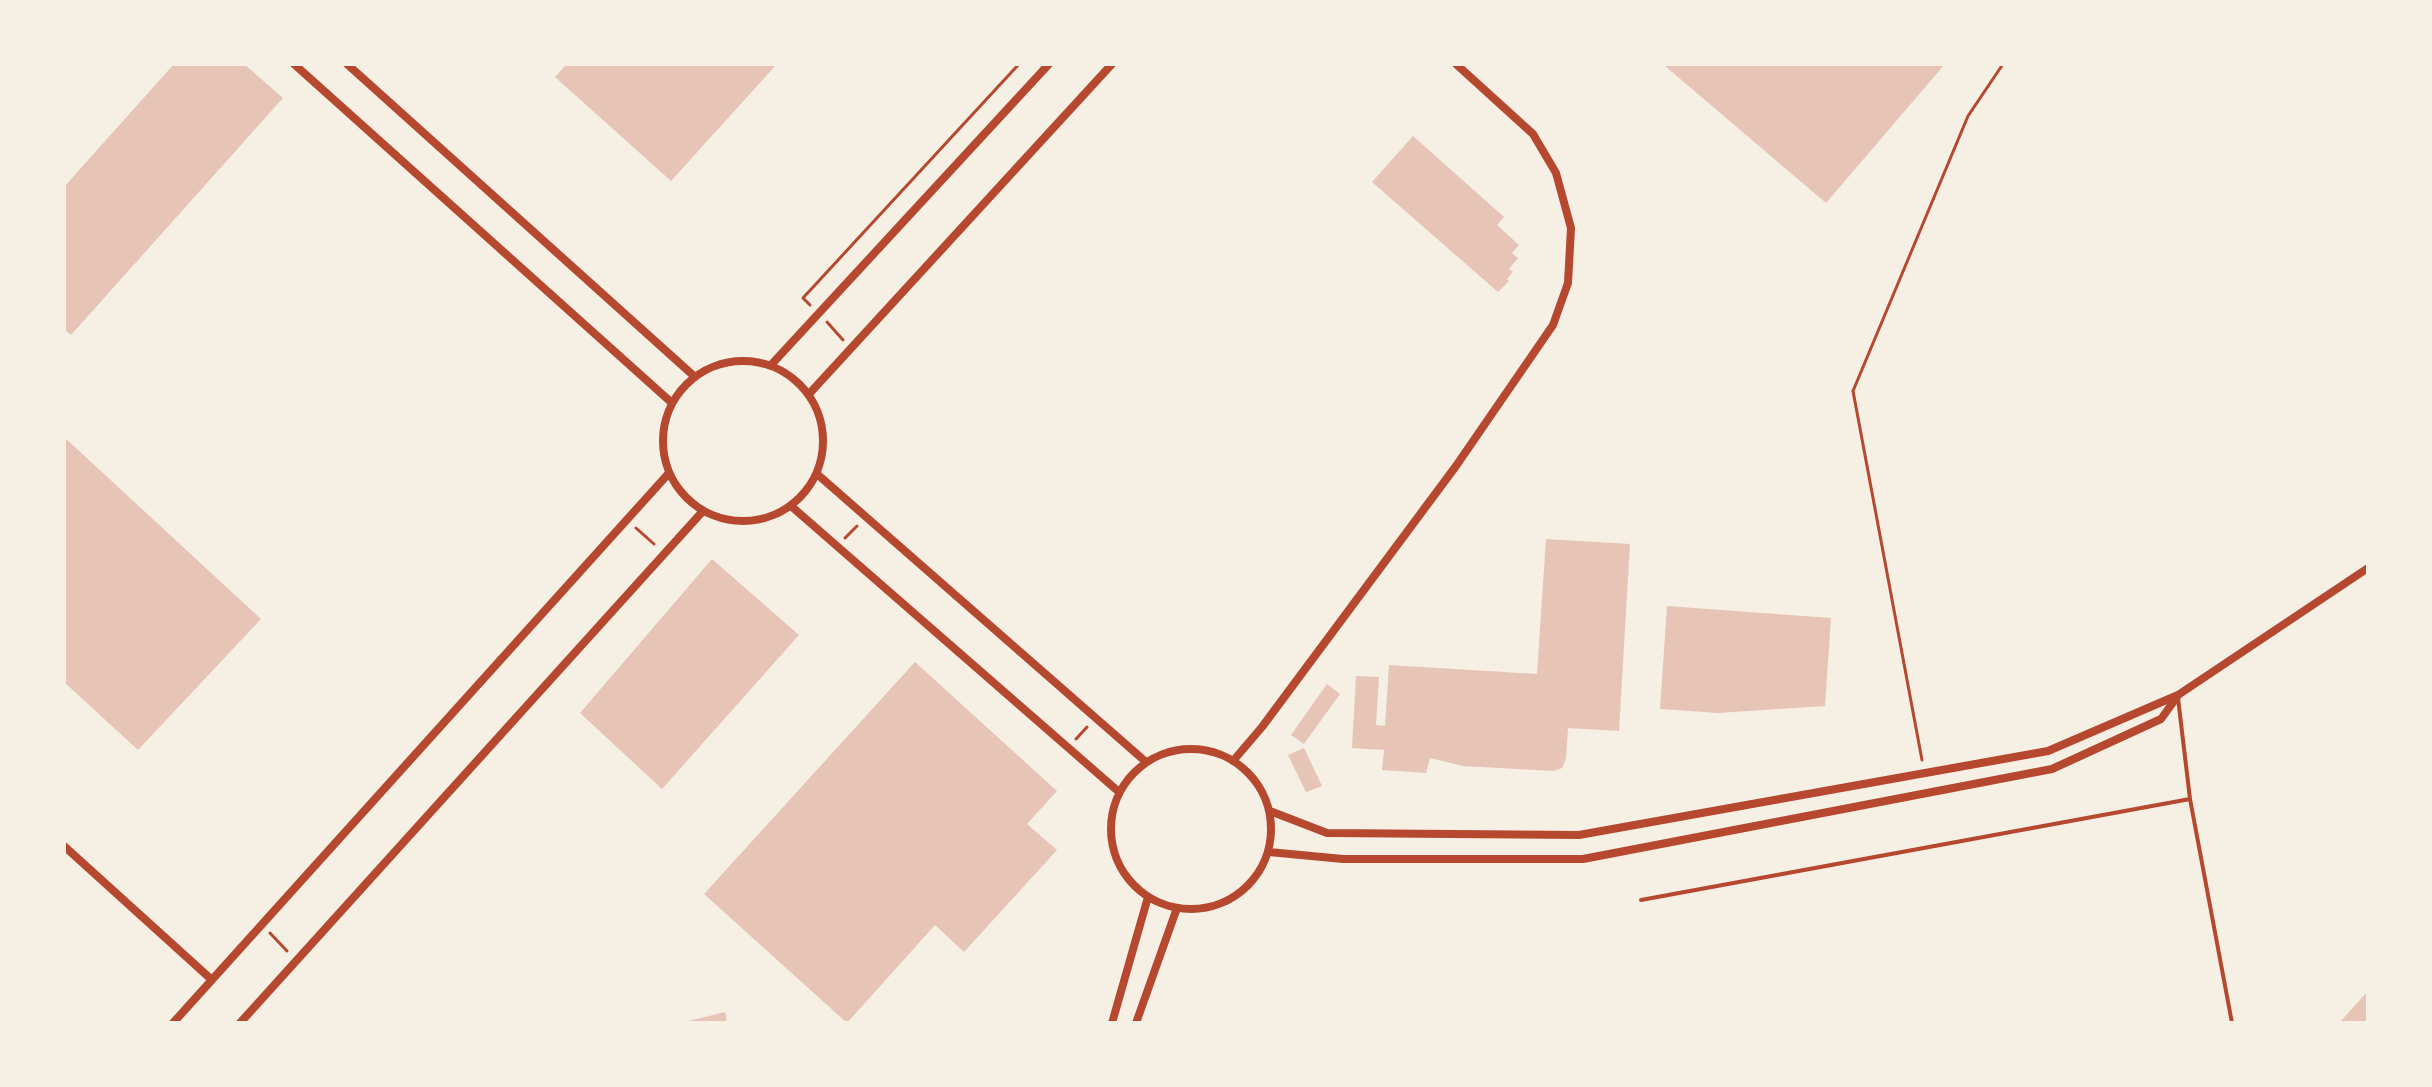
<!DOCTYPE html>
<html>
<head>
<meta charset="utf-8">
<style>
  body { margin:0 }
  #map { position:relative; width:2432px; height:1087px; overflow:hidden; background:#f6efe4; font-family:"DM Sans",sans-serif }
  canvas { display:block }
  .frame { position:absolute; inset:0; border:66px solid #f6efe4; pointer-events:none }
</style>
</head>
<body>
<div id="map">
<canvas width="2432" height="1087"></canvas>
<div class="frame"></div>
</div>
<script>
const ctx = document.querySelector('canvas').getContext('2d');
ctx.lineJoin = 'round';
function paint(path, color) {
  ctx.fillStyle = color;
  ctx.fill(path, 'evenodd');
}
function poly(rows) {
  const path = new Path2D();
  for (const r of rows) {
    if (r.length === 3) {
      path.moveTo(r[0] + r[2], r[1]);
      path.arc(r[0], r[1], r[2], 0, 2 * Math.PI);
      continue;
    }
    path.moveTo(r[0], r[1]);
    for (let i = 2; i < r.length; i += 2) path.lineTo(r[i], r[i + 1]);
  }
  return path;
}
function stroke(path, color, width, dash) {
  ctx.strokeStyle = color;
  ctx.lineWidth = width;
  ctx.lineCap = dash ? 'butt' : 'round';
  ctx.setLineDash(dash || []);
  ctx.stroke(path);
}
paint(poly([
  [174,64,244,64,283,98,71,335,64,329,64,187],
  [567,64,777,64,671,181,555,77],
  [1666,64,1945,64,1826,203,1665,66],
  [1413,136,1504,217,1497,225,1519,245,1512,253,1518,258,1509,269,1513,272,1507,279,1509,281,1498,292,1372,182],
  [64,437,261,619,138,750,64,682],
  [1546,539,1630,544,1619,731,1568,728,1566,759,1562,768,1554,771,1463,766,1430,758,1426,773,1382,770,1384,750,1352,748,1356,676,1379,677,1376,725,1385,726,1389,665,1537,674],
  [712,559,799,635,662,789,580,713],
  [1667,606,1831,618,1825,706,1718,713,1660,709],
  [915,662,1057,791,1027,824,1057,850,964,952,935,925,847,1023,704,894],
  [1327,684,1340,694,1304,744,1291,735],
  [1304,748,1322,786,1306,792,1288,755],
  [2368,991,2368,1023,2339,1023],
  [725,1012,727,1023,685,1023,685,1022]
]), '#e6c5b7');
stroke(poly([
  [810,305,803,298,1019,64],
  [827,322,843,340],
  [636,528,654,544],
  [845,538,857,526],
  [1076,739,1087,727],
  [1922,760,1853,391,1968,116,2003,64],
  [270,933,287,951]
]), '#b5482f', 3);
stroke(poly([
  [2178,698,2190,799],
  [1641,900,2190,799,2232,1023]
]), '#b5482f', 4);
stroke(poly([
  [294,64,672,403],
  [347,64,695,377],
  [743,441,80],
  [771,365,1049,64],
  [809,394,1112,64],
  [817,474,1146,762],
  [791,506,1119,792],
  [1191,829,80],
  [1233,761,1262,727,1456,466,1553,325,1568,283,1571,228,1556,173,1533,134,1456,64],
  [1270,811,1327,833,1579,835,2048,751,2178,695,2368,568],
  [64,846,212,980],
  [1269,852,1343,859,1583,859,2052,769,2161,719,2177,697],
  [173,1023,669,473],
  [240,1023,703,511],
  [1112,1023,1148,897],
  [1136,1023,1177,908]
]), '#b5482f', 8);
</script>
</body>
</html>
